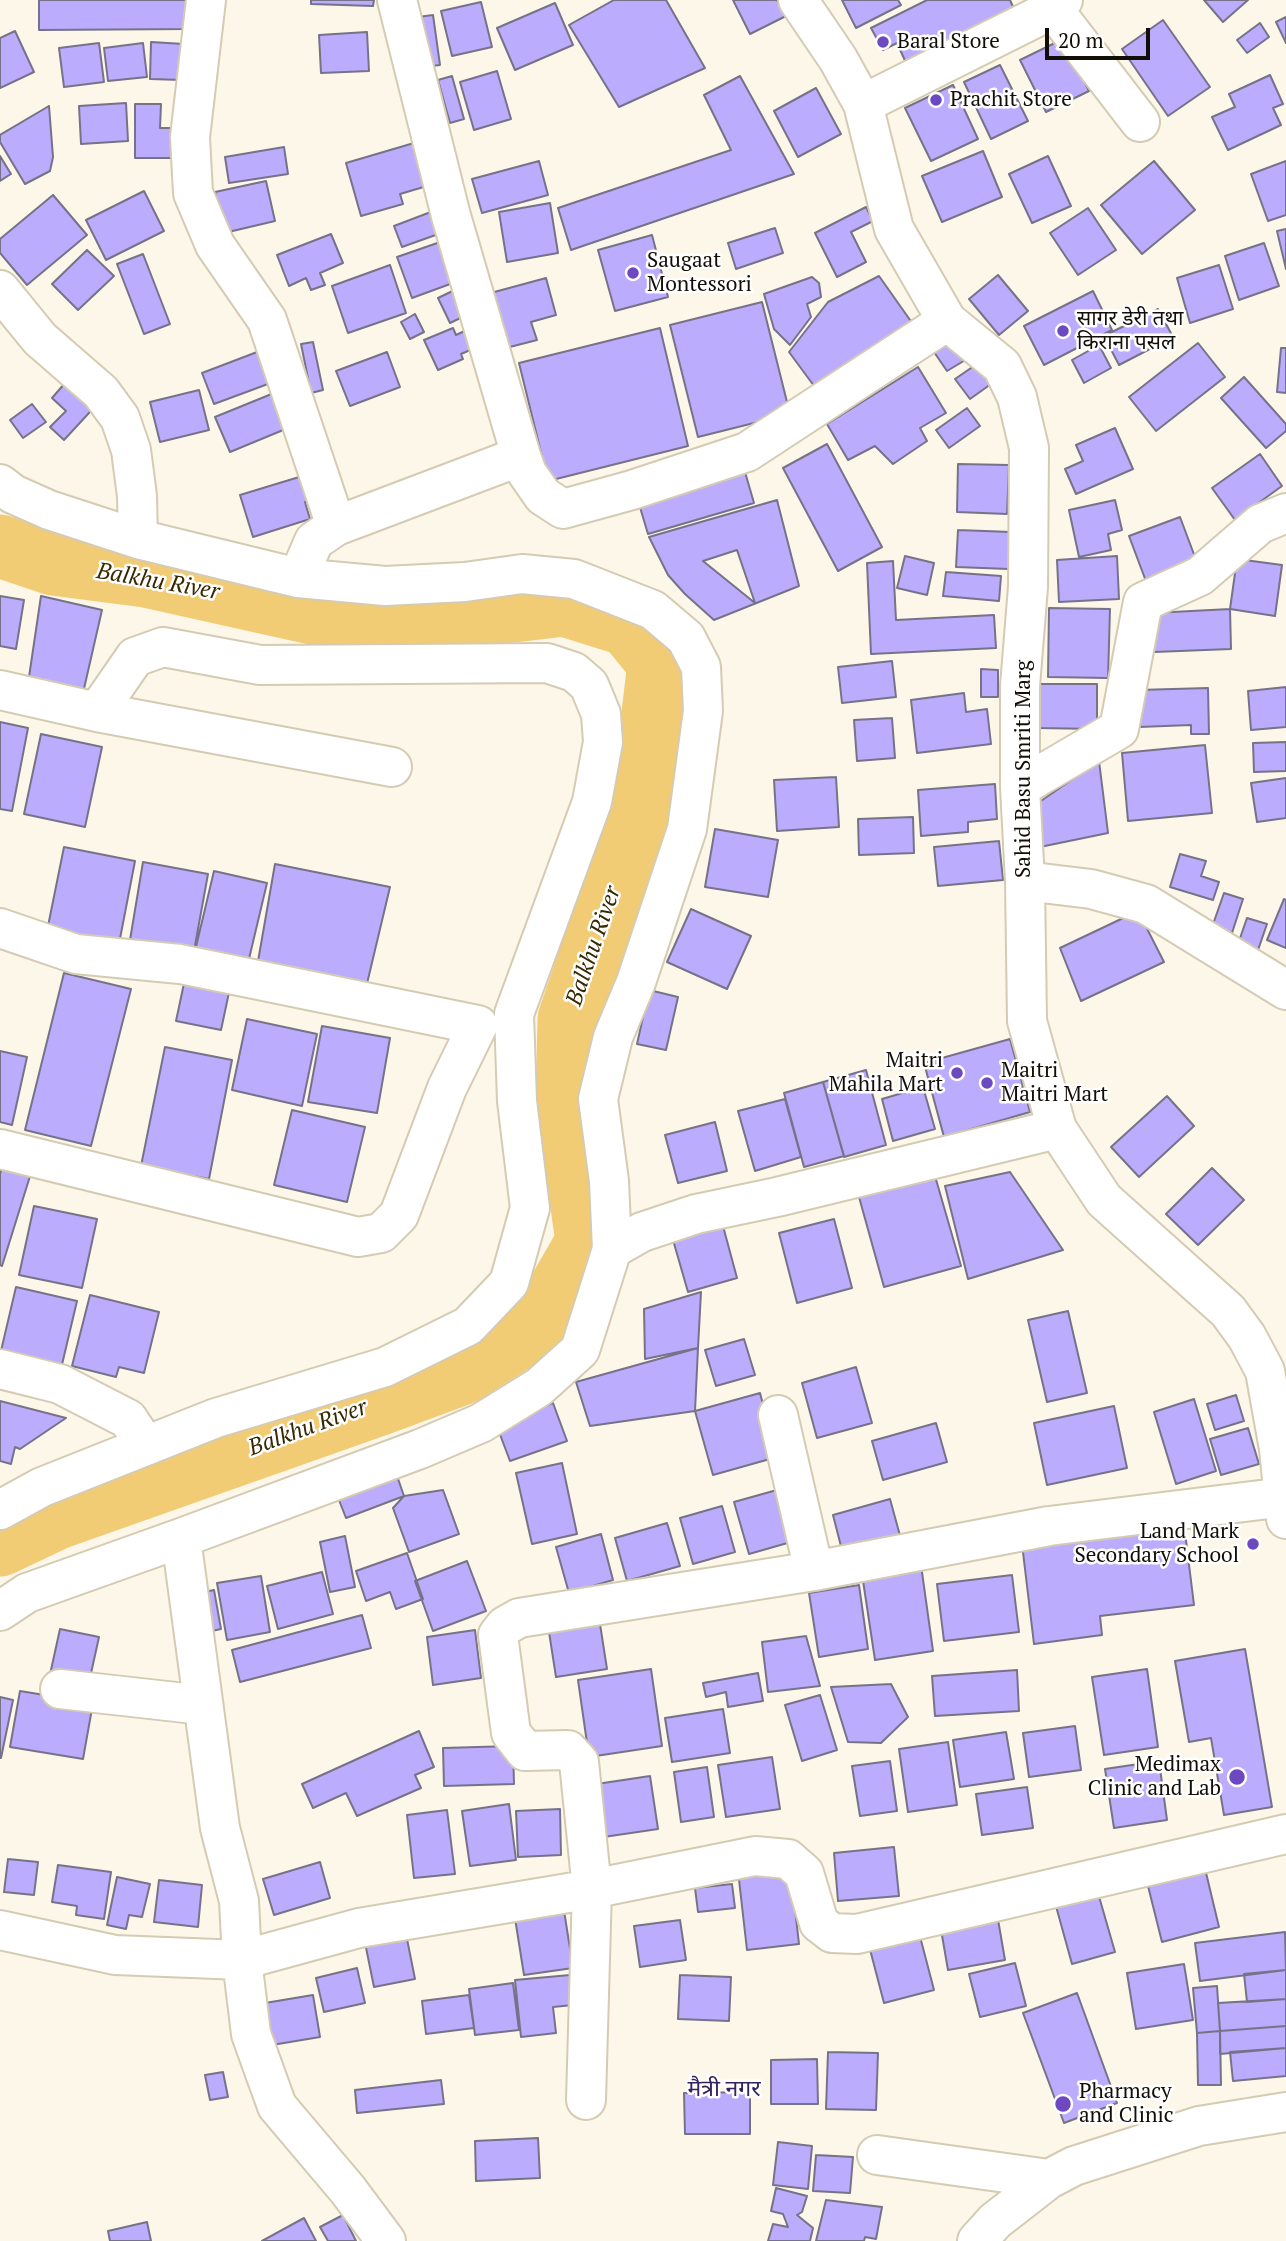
<!DOCTYPE html>
<html>
<head>
<meta charset="utf-8">
<style>
  body { margin:0 }
  #map { position:relative; width:1286px; height:2241px; overflow:hidden; background:#fdf7e9; font-family:"PT Serif",serif }
  canvas { display:block }
  .scale { position:absolute; left:1045px; top:28px; width:105px; height:32px; box-sizing:border-box; border:4px solid #120e07; border-top:0; padding-left:9px; font-size:21px; line-height:24px; white-space:nowrap; color:#120e07; -webkit-text-stroke:5px #fff; paint-order:stroke }
</style>
</head>
<body>
<div id="map">
<canvas width="1286" height="2241"></canvas>
<div class="scale">20 m</div>
</div>
<script>
const ctx = document.querySelector('canvas').getContext('2d');
ctx.lineJoin = 'round';
function poly(rows) {
  const path = new Path2D();
  for (const r of rows) {
    path.moveTo(r[0], r[1]);
    for (let i = 2; i < r.length; i += 2) path.lineTo(r[i], r[i + 1]);
  }
  return path;
}
function stroke(path, color, width, dash) {
  ctx.strokeStyle = color;
  ctx.lineWidth = width;
  ctx.lineCap = dash ? 'butt' : 'round';
  ctx.setLineDash(dash || []);
  ctx.stroke(path);
}
function paint(path, color) {
  ctx.fillStyle = color;
  ctx.fill(path, 'evenodd');
}
function write(font, color, halo, rows, align = 'center') {
  ctx.font = font + ' "PT Serif","Noto Sans Devanagari",serif';
  ctx.lineWidth = 5;
  ctx.setLineDash([]);
  ctx.textBaseline = 'middle';
  ctx.strokeStyle = halo;
  ctx.fillStyle = color;
  for (const [text, x, y, turn = 0] of rows) {
    ctx.save();
    ctx.translate(x, y);
    ctx.rotate((+turn || 0) * Math.PI / 180);
    ctx.textAlign = isNaN(turn) ? turn : align;
    if (halo) ctx.strokeText(text, 0, 0);
    ctx.fillText(text, 0, 0);
    ctx.restore();
  }
}
stroke(poly([
  [0,546,53,564,146,576,357,623,428,621,564,605,628,625,659,663,642,806,569,1019,567,1098,587,1242,539,1325,461,1374,380,1404,57,1518,0,1545]
]), '#f1cc74', 63);
const building = poly([
  [39,0,191,0,191,29,39,30,39,0],
  [311,0,374,0,373,6,311,4,311,0],
  [614,0,666,0,705,68,619,107,569,25,614,0],
  [733,0,777,0,786,16,750,34,733,0],
  [842,0,898,0,901,5,856,28,842,0],
  [927,0,1010,0,1015,11,907,65,897,43,883,50,871,28,927,0],
  [1204,0,1248,0,1223,22,1204,0],
  [481,2,492,47,452,56,441,11,481,2],
  [555,3,573,45,515,70,497,28,555,3],
  [433,15,440,65,424,67,418,17,433,15],
  [1286,17,1286,43,1276,22,1286,17],
  [1163,20,1210,87,1168,116,1122,49,1163,20],
  [1260,23,1269,37,1247,53,1237,40,1260,23],
  [15,31,34,72,0,88,0,38,15,31],
  [367,32,369,71,321,73,319,35,367,32],
  [1063,39,1089,91,1046,112,1020,60,1063,39],
  [151,42,184,44,182,80,150,79,151,42],
  [99,43,104,82,64,87,59,48,99,43],
  [143,43,147,77,108,81,104,48,143,43],
  [1000,65,1028,121,991,139,964,82,1000,65],
  [497,71,511,119,474,130,460,82,497,71],
  [1270,75,1283,104,1273,108,1281,125,1228,150,1212,117,1235,107,1229,94,1270,75],
  [452,76,464,119,450,123,438,80,452,76],
  [740,76,794,174,571,250,558,208,731,150,704,95,740,76],
  [953,85,978,139,931,161,905,108,953,85],
  [816,88,841,134,798,157,774,111,816,88],
  [126,103,128,141,81,144,79,106,126,103],
  [135,104,161,104,160,128,179,128,179,158,135,158,135,104],
  [49,106,53,157,50,171,25,184,0,142,0,135,49,106],
  [414,143,427,186,400,194,403,204,361,216,346,163,414,143],
  [284,147,288,174,229,183,225,157,284,147],
  [983,151,1002,197,942,222,922,176,983,151],
  [0,156,11,174,0,181,0,156],
  [1048,156,1071,206,1032,223,1009,174,1048,156],
  [539,161,548,195,482,213,472,179,539,161],
  [1154,161,1195,210,1142,254,1101,205,1154,161],
  [1286,161,1286,215,1268,221,1251,174,1286,161],
  [266,181,275,221,224,233,215,192,266,181],
  [144,191,164,231,106,260,86,220,144,191],
  [53,195,87,235,27,285,0,253,0,239,53,195],
  [550,203,558,253,507,262,499,212,550,203],
  [866,207,873,221,851,232,866,262,837,277,815,233,866,207],
  [1088,208,1116,250,1078,275,1050,233,1088,208],
  [436,210,444,232,402,247,394,226,436,210],
  [775,228,783,253,736,269,728,243,775,228],
  [1286,229,1286,269,1277,231,1286,229],
  [331,234,343,263,320,273,325,285,311,290,306,278,289,286,277,255,331,234],
  [652,235,668,297,615,311,598,250,652,235],
  [446,240,461,280,412,298,397,257,446,240],
  [1264,243,1279,286,1239,300,1225,256,1264,243],
  [87,250,114,276,78,310,52,284,87,250],
  [143,254,170,324,144,334,117,264,143,254],
  [390,265,406,313,348,333,332,286,390,265],
  [1219,265,1233,309,1190,323,1177,278,1219,265],
  [998,275,1028,311,999,335,969,299,998,275],
  [879,276,915,327,820,394,789,352,828,302,879,276],
  [812,277,819,283,821,297,807,304,811,317,790,345,774,329,764,294,812,277],
  [546,278,556,315,531,322,537,340,502,349,487,294,546,278],
  [463,286,475,311,450,323,438,298,463,286],
  [1093,291,1112,330,1044,365,1024,326,1093,291],
  [762,302,790,414,698,437,670,325,762,302],
  [1158,309,1173,337,1119,365,1104,336,1158,309],
  [415,314,424,332,410,339,401,322,415,314],
  [453,328,456,335,469,329,477,347,461,354,463,359,438,370,424,340,453,328],
  [660,328,688,446,548,481,519,363,660,328],
  [953,340,967,359,947,371,934,352,953,340],
  [313,342,323,390,311,393,301,344,313,342],
  [1198,343,1225,377,1156,431,1129,397,1198,343],
  [1099,345,1111,368,1084,383,1072,360,1099,345],
  [1281,348,1286,348,1286,393,1277,392,1281,348],
  [265,349,276,381,214,404,202,373,265,349],
  [387,352,400,387,350,406,336,371,387,352],
  [984,359,998,379,970,399,955,379,984,359],
  [918,367,946,413,920,428,927,441,893,464,875,446,848,460,827,424,918,367],
  [72,375,100,401,64,440,50,427,66,411,52,398,72,375],
  [1244,377,1286,424,1286,431,1266,448,1221,398,1244,377],
  [199,390,209,430,160,442,150,402,199,390],
  [274,393,288,428,230,452,215,417,274,393],
  [32,404,46,422,23,438,10,420,32,404],
  [967,408,980,426,949,448,936,430,967,408],
  [1115,428,1133,469,1076,494,1065,469,1083,461,1076,445,1115,428],
  [827,444,882,547,838,571,783,468,827,444],
  [1260,454,1282,486,1235,520,1212,488,1260,454],
  [958,464,1009,465,1007,514,957,512,958,464],
  [745,472,754,503,648,534,639,504,745,472],
  [309,474,317,499,305,502,310,519,253,537,240,495,309,474],
  [777,500,799,586,714,620,685,594,668,575,649,537,777,500],
  [737,550,755,603,703,561,737,550],
  [1115,500,1122,530,1108,534,1111,550,1079,557,1069,510,1115,500],
  [1180,517,1198,565,1147,584,1129,536,1180,517],
  [958,530,1011,532,1009,569,956,567,958,530],
  [905,556,934,563,927,595,897,588,905,556],
  [1117,556,1119,599,1059,602,1057,560,1117,556],
  [1237,559,1282,565,1275,616,1230,609,1237,559],
  [893,561,896,620,994,615,996,648,871,654,867,563,893,561],
  [946,572,1001,576,999,601,943,596,946,572],
  [0,596,24,600,16,649,0,646,0,596],
  [41,596,102,610,83,693,29,677,41,596],
  [1049,608,1110,609,1108,678,1048,677,1049,608],
  [1230,609,1231,649,1154,652,1153,613,1230,609],
  [892,661,896,697,842,703,838,667,892,661],
  [981,669,998,670,998,697,981,697,981,669],
  [1038,684,1097,684,1097,729,1037,728,1038,684],
  [1286,687,1286,727,1251,730,1248,691,1286,687],
  [1208,688,1209,734,1191,734,1191,725,1139,727,1138,690,1208,688],
  [964,693,966,712,987,709,991,744,917,753,911,700,964,693],
  [892,718,895,758,857,761,854,720,892,718],
  [0,722,28,728,12,811,0,809,0,722],
  [41,734,102,747,85,827,24,814,41,734],
  [1286,742,1286,771,1254,772,1253,743,1286,742],
  [1205,745,1212,813,1128,821,1122,753,1205,745],
  [1099,761,1108,833,1040,847,1035,805,1099,761],
  [836,777,839,827,777,831,774,780,836,777],
  [1286,778,1286,818,1257,822,1251,783,1286,778],
  [995,784,997,819,968,822,968,832,921,836,918,790,995,784],
  [913,817,914,853,859,855,858,819,913,817],
  [715,829,778,840,768,897,705,887,715,829],
  [999,841,1003,880,938,886,934,847,999,841],
  [64,847,135,861,118,949,46,936,64,847],
  [1180,854,1206,861,1201,876,1219,882,1213,900,1170,887,1180,854],
  [143,862,208,874,194,951,130,940,143,862],
  [275,864,390,887,365,992,257,967,275,864],
  [214,871,267,883,248,963,195,951,214,871],
  [1224,893,1243,899,1231,936,1211,930,1224,893],
  [1284,899,1286,900,1286,948,1267,940,1284,899],
  [691,909,751,936,727,989,667,962,691,909],
  [1138,911,1164,962,1081,1001,1060,948,1138,911],
  [1247,918,1267,924,1258,950,1238,944,1247,918],
  [64,973,131,989,91,1146,25,1130,64,973],
  [186,974,231,983,221,1030,176,1021,186,974],
  [649,990,678,997,666,1050,637,1044,649,990],
  [247,1019,317,1034,302,1106,232,1090,247,1019],
  [322,1026,390,1038,377,1113,308,1102,322,1026],
  [1010,1039,1030,1112,944,1137,924,1063,1010,1039],
  [165,1047,232,1060,209,1179,141,1166,165,1047],
  [0,1051,27,1057,12,1125,0,1122,0,1051],
  [866,1070,886,1145,844,1157,823,1082,866,1070],
  [823,1082,844,1156,804,1167,784,1093,823,1082],
  [923,1087,935,1129,893,1141,882,1099,923,1087],
  [1167,1096,1194,1126,1139,1177,1111,1147,1167,1096],
  [785,1099,801,1157,755,1171,738,1111,785,1099],
  [292,1110,365,1127,347,1202,274,1185,292,1110],
  [715,1122,727,1171,678,1183,665,1135,715,1122],
  [3,1164,31,1173,2,1266,0,1265,0,1174,3,1164],
  [1212,1168,1244,1200,1198,1245,1166,1214,1212,1168],
  [1010,1172,1063,1250,968,1279,945,1186,1010,1172],
  [935,1176,961,1266,884,1287,859,1197,935,1176],
  [34,1206,97,1219,82,1288,19,1275,34,1206],
  [834,1219,852,1288,797,1303,779,1233,834,1219],
  [723,1226,737,1278,688,1292,673,1240,723,1226],
  [16,1287,77,1301,60,1373,0,1355,16,1287],
  [701,1292,698,1348,645,1359,644,1309,701,1292],
  [90,1295,159,1312,144,1373,119,1367,116,1377,72,1366,90,1295],
  [1068,1311,1087,1393,1047,1402,1028,1320,1068,1311],
  [744,1339,755,1375,716,1386,705,1350,744,1339],
  [698,1348,695,1411,590,1426,576,1382,698,1348],
  [856,1367,872,1423,817,1438,802,1383,856,1367],
  [760,1393,777,1457,713,1475,695,1411,760,1393],
  [1236,1395,1244,1421,1215,1430,1207,1404,1236,1395],
  [1194,1399,1216,1471,1176,1484,1154,1412,1194,1399],
  [0,1401,66,1418,20,1449,15,1447,11,1464,0,1461,0,1401],
  [553,1403,567,1441,510,1461,496,1424,553,1403],
  [1114,1406,1127,1468,1047,1485,1034,1423,1114,1406],
  [936,1423,947,1462,883,1480,872,1441,936,1423],
  [1248,1428,1259,1464,1221,1475,1210,1439,1248,1428],
  [562,1463,577,1534,532,1544,516,1473,562,1463],
  [396,1473,404,1496,346,1518,337,1495,396,1473],
  [784,1488,798,1540,749,1554,734,1502,784,1488],
  [443,1490,459,1534,409,1552,393,1508,404,1496,443,1490],
  [890,1499,902,1543,844,1558,833,1515,890,1499],
  [722,1506,735,1552,693,1564,680,1518,722,1506],
  [667,1523,680,1566,627,1581,615,1538,667,1523],
  [1184,1524,1194,1605,1100,1616,1102,1635,1034,1644,1022,1544,1184,1524],
  [601,1534,613,1580,569,1593,556,1547,601,1534],
  [345,1536,355,1587,330,1592,320,1542,345,1536],
  [407,1553,423,1599,396,1609,390,1592,366,1601,356,1571,407,1553],
  [467,1561,486,1611,433,1631,415,1581,467,1561],
  [921,1565,933,1651,875,1660,862,1574,921,1565],
  [322,1572,333,1614,278,1629,267,1586,322,1572],
  [1012,1575,1019,1632,944,1641,937,1584,1012,1575],
  [261,1576,270,1632,227,1640,217,1583,261,1576],
  [859,1585,868,1649,819,1657,809,1593,859,1585],
  [214,1590,221,1629,198,1634,190,1595,214,1590],
  [362,1615,371,1648,240,1682,232,1650,362,1615],
  [600,1624,607,1669,556,1677,549,1632,600,1624],
  [60,1629,99,1637,88,1687,49,1679,60,1629],
  [475,1630,481,1678,433,1685,427,1637,475,1630],
  [806,1636,820,1686,768,1692,762,1642,806,1636],
  [1245,1649,1272,1807,1224,1815,1211,1738,1189,1742,1175,1661,1245,1649],
  [651,1669,662,1746,589,1757,578,1680,651,1669],
  [1147,1669,1158,1747,1104,1755,1092,1677,1147,1669],
  [1017,1670,1019,1711,935,1716,932,1676,1017,1670],
  [758,1673,763,1701,728,1707,726,1692,706,1697,703,1683,758,1673],
  [891,1684,908,1717,881,1743,848,1742,831,1687,891,1684],
  [20,1691,93,1703,83,1759,10,1747,20,1691],
  [820,1695,837,1750,802,1761,785,1705,820,1695],
  [0,1697,13,1700,1,1758,0,1758,0,1697],
  [723,1709,730,1753,672,1762,665,1718,723,1709],
  [1075,1726,1081,1770,1029,1777,1023,1733,1075,1726],
  [419,1731,434,1767,415,1775,421,1788,357,1816,346,1793,313,1808,302,1784,419,1731],
  [1006,1732,1014,1779,960,1787,953,1740,1006,1732],
  [948,1742,957,1805,908,1812,899,1749,948,1742],
  [513,1746,514,1784,444,1786,443,1748,513,1746],
  [772,1757,780,1809,726,1817,718,1765,772,1757],
  [890,1761,897,1811,860,1816,852,1766,890,1761],
  [1159,1761,1167,1820,1114,1828,1105,1769,1159,1761],
  [707,1767,714,1817,681,1822,674,1772,707,1767],
  [650,1776,658,1829,597,1838,590,1785,650,1776],
  [1027,1787,1033,1828,982,1835,976,1794,1027,1787],
  [509,1804,516,1860,470,1866,462,1811,509,1804],
  [560,1809,561,1855,518,1857,516,1811,560,1809],
  [447,1810,455,1874,414,1878,407,1815,447,1810],
  [894,1847,899,1896,838,1901,834,1853,894,1847],
  [1202,1856,1219,1927,1162,1942,1144,1870,1202,1856],
  [8,1859,38,1862,34,1895,4,1892,8,1859],
  [320,1862,330,1898,274,1915,263,1879,320,1862],
  [58,1865,111,1872,104,1919,76,1915,77,1906,52,1902,58,1865],
  [790,1865,799,1944,747,1950,738,1871,790,1865],
  [117,1877,150,1884,142,1917,129,1915,126,1929,107,1925,117,1877],
  [159,1880,202,1885,198,1927,154,1922,159,1880],
  [732,1884,735,1908,698,1912,695,1888,732,1884],
  [1096,1886,1115,1952,1072,1964,1054,1899,1096,1886],
  [563,1904,573,1968,524,1975,514,1912,563,1904],
  [996,1908,1005,1960,948,1970,939,1918,996,1908],
  [680,1920,686,1960,640,1967,634,1926,680,1920],
  [404,1924,415,1979,374,1987,363,1933,404,1924],
  [917,1925,934,1990,884,2003,867,1938,917,1925],
  [1285,1932,1286,1970,1200,1981,1195,1943,1285,1932],
  [1015,1963,1026,2006,980,2017,969,1974,1015,1963],
  [1184,1964,1193,2020,1136,2029,1127,1973,1184,1964],
  [357,1968,365,2003,324,2012,316,1978,357,1968],
  [1286,1970,1286,1999,1247,2002,1244,1974,1286,1970],
  [570,1975,573,2005,553,2007,556,2033,521,2037,515,1980,570,1975],
  [680,1975,731,1977,729,2021,678,2019,680,1975],
  [513,1983,519,2030,475,2035,469,1989,513,1983],
  [1217,1986,1220,2031,1197,2033,1193,1988,1217,1986],
  [1077,1993,1117,2103,1064,2123,1023,2013,1077,1993],
  [313,1995,320,2037,266,2046,259,2004,313,1995],
  [469,1995,474,2028,426,2034,422,2001,469,1995],
  [1286,1999,1286,2026,1220,2031,1218,2003,1286,1999],
  [1286,2026,1286,2048,1220,2054,1220,2031,1286,2026],
  [1220,2031,1221,2085,1198,2085,1197,2033,1220,2031],
  [1286,2048,1286,2076,1233,2081,1230,2052,1286,2048],
  [828,2052,878,2053,876,2110,826,2109,828,2052],
  [817,2059,818,2104,771,2104,771,2060,817,2059],
  [223,2072,228,2097,210,2100,205,2075,223,2072],
  [441,2080,444,2104,357,2113,355,2090,441,2080],
  [750,2092,750,2134,685,2134,684,2093,750,2092],
  [538,2138,540,2178,476,2181,475,2141,538,2138],
  [778,2142,812,2146,808,2189,773,2185,778,2142],
  [816,2155,853,2157,850,2193,813,2191,816,2155],
  [776,2188,807,2196,802,2212,797,2215,813,2228,810,2241,768,2241,773,2224,788,2227,783,2214,771,2211,776,2188],
  [826,2200,882,2207,876,2239,865,2237,864,2241,816,2241,826,2200],
  [343,2215,356,2241,328,2241,320,2227,343,2215],
  [304,2218,316,2241,262,2241,304,2218],
  [147,2222,151,2241,110,2241,108,2231,147,2222]
]);
paint(building, '#bcacfd');
stroke(building, '#767288', 2);
const minor = poly([
  [206,0,190,137,193,193,215,245,267,320,336,526],
  [397,0,451,216,521,456,527,473,543,496,563,509,632,490,747,452,947,321],
  [798,0,838,59,863,104,894,229,947,321,1002,366,1017,397,1029,448,1028,587,1020,686,1020,787,1025,881,1027,1021,1057,1129,1104,1200,1228,1311,1247,1337,1265,1371,1279,1449,1286,1519],
  [1048,0,1053,9,1140,122],
  [863,104,1053,9,1063,0],
  [0,290,40,339,101,392,120,418,131,450,137,496,138,539,298,578,314,541,336,526,521,456],
  [0,484,13,494,49,510,138,539],
  [298,578,385,586,465,582,522,574,574,579,653,610,686,638,701,667,703,711,687,829,636,982,613,1037,598,1099,609,1181,612,1249],
  [0,690,97,712,135,657,163,647,260,665,547,663,574,672,589,685,601,714,603,742,592,802,514,1014,517,1101,530,1208,509,1283,468,1326,385,1367,216,1418,42,1487,0,1510],
  [97,712,392,767],
  [1020,787,1119,729,1143,602,1200,576,1260,524,1286,513],
  [1025,881,1091,889,1146,904,1286,990],
  [0,928,76,954,180,964,478,1025,447,1088,399,1215,381,1233,358,1237,0,1149],
  [0,1369,60,1384,128,1419,146,1446],
  [181,1538,220,1828,239,1901,242,1960,251,2034,277,2106,348,2190,386,2241],
  [814,1571,1049,1526,1284,1497],
  [0,1611,27,1593,181,1538,420,1449,481,1423,539,1387,580,1350,612,1249,642,1232,696,1214,777,1197,1057,1129],
  [60,1689,203,1705],
  [0,1930,115,1955,242,1960,359,1928,592,1889,755,1856,788,1859,804,1873,819,1923,832,1933,857,1934,1286,1834],
  [586,2100,592,1889,579,1762,568,1750,525,1751,511,1733,498,1635,505,1626,519,1618,814,1571,778,1415],
  [877,2155,1049,2179],
  [977,2241,995,2221,1049,2179,1074,2166,1199,2126,1286,2112]
]);
stroke(minor, '#d5cbb3', 42);
stroke(minor, '#fff', 38);
for (const [x, y, r, color] of [
  [883,42,7,"#6c48c1"],
  [936,100,7,"#6c48c1"],
  [633,273,7,"#6c48c1"],
  [1063,331,7,"#6c48c1"],
  [957,1073,7,"#6c48c1"],
  [987,1083,7,"#6c48c1"],
  [1253,1544,7,"#6c48c1"],
  [1237,1777,9,"#6c48c1"],
  [1063,2104,9,"#6c48c1"]
]) {
  const dot = new Path2D();
  dot.arc(x, y, r, 0, 2 * Math.PI);
  ctx.fillStyle = color;
  ctx.fill(dot);
  stroke(dot, '#fff', 2.5);
}
write('21px', '#120e07', '#fff', [
  ["Baral Store",897,42],
  ["Prachit Store",950,100],
  ["Saugaat",647,261],
  ["Montessori",647,285],
  ["सागर डेरी तथा",1077,319],
  ["किराना पसल",1077,343],
  ["Maitri",943,1061,"right"],
  ["Mahila Mart",943,1085,"right"],
  ["Maitri",1001,1071],
  ["Maitri Mart",1001,1095],
  ["Land Mark",1239,1532,"right"],
  ["Secondary School",1239,1556,"right"],
  ["Medimax",1221,1765,"right"],
  ["Clinic and Lab",1221,1789,"right"],
  ["Pharmacy",1079,2092],
  ["and Clinic",1079,2116]
], 'left');
write('21px', '#120e07', '#fff', [
  ["Sahid Basu Smriti Marg",1024,769,-90]
]);
write('italic 23px', '#372901', '#fff', [
  ["Balkhu River",158,582,10],
  ["Balkhu River",594,946,-71],
  ["Balkhu River",308,1428,-20]
]);
write('23px', '#33235d', '#fff', [
  ["मैत्री नगर",724,2089]
]);
</script>
</body>
</html>
